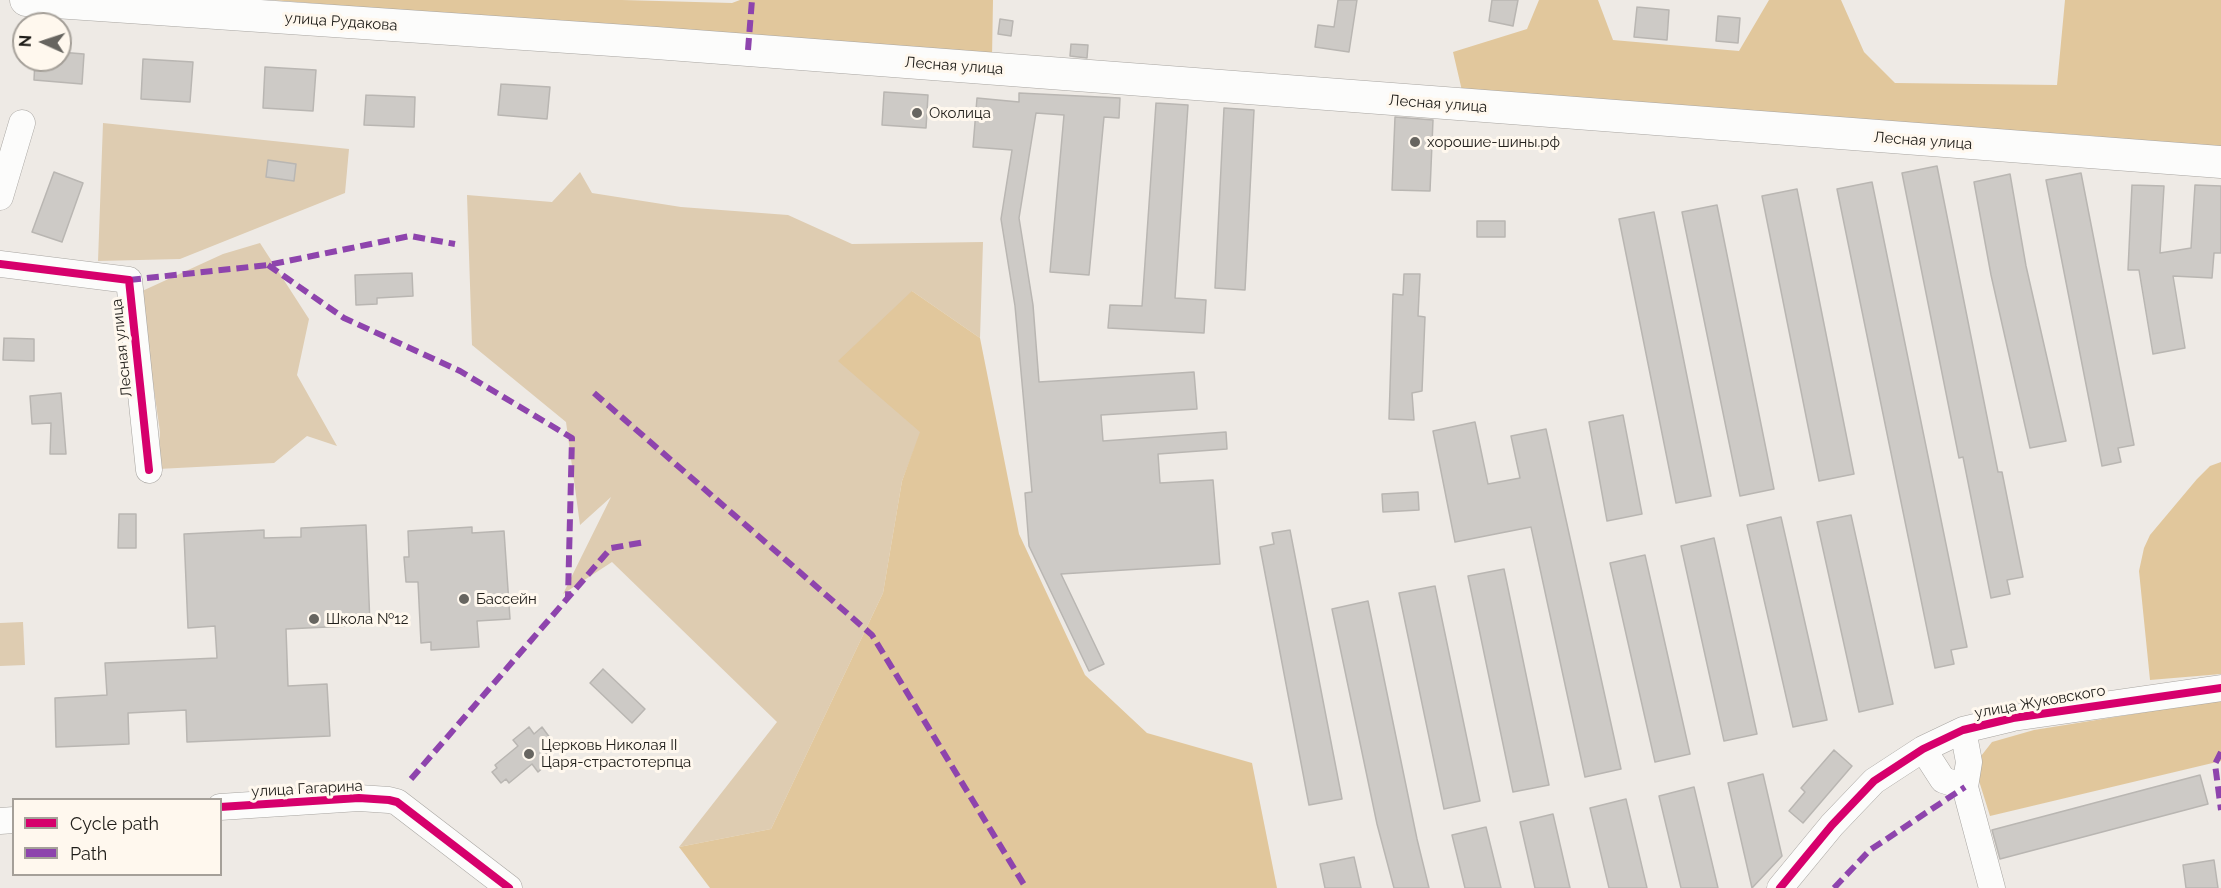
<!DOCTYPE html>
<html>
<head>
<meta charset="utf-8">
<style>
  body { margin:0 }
  #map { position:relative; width:2221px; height:888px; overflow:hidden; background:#eeeae5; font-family:Raleway,sans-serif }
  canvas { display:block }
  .legend { position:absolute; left:12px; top:798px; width:210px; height:78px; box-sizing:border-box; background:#fff8ee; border:2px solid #a5a099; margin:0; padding:8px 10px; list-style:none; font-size:18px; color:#1f1d19 }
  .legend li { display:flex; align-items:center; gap:12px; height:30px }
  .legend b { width:30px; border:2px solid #a5a099 }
  .north { position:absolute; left:12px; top:12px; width:60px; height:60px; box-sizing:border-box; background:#fff8ee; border:2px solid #a5a099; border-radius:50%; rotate:273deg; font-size:16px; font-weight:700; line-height:24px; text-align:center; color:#1f1d19 }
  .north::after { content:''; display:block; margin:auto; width:21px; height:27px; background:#676560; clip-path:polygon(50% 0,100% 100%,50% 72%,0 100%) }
</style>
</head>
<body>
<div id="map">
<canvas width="2221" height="888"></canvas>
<ul class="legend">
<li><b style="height:8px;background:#d6006c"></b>Cycle path</li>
<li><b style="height:8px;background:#8e44ad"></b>Path</li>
</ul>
<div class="north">N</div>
</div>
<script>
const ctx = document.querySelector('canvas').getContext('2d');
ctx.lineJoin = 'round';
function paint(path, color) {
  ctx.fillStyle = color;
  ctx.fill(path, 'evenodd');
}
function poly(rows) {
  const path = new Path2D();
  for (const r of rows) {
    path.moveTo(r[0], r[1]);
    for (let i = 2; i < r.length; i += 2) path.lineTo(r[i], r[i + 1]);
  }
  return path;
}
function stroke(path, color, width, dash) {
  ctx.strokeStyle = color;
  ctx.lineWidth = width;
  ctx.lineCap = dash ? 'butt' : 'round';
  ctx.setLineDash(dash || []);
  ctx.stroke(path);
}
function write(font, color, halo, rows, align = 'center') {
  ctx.font = font + ' Raleway,sans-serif';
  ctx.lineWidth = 6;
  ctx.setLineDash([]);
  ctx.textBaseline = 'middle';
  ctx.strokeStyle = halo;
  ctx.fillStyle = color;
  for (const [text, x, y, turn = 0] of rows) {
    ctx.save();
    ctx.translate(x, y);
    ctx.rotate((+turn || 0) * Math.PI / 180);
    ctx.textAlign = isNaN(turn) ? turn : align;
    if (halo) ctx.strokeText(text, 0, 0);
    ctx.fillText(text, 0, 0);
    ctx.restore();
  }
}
paint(poly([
  [103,123,349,149,345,193,180,259,98,261],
  [580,172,592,193,681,207,788,215,852,244,983,242,980,338,912,291,921,432,902,481,883,593,771,829,679,847,777,722,612,562,563,594,611,497,580,525,566,422,472,345,467,195,552,202],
  [260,243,309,319,297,375,337,446,307,436,274,463,158,469,160,432,140,292,223,254],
  [23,622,25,665,0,666,0,623]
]), '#deccb1');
paint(poly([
  [272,0,622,0,732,3,740,0,993,0,992,58],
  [1539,0,1598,0,1613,40,1739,51,1769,0,1841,0,1864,52,1895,83,2057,85,2065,0,2221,0,2221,155,2095,136,1463,95,1453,52,1527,29],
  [912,291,980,338,1019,534,1085,675,1147,733,1252,763,1277,888,710,888,679,847,771,829,883,593,902,481,920,432,838,361],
  [2221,462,2221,674,2150,680,2139,571,2144,548,2150,535,2197,479,2210,466],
  [2221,700,2221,761,1990,816,1974,765,1992,742,2034,730]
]), '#e1c79c');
const building = poly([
  [1338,0,1357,0,1349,52,1315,47,1318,25,1334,27,1338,0],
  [1492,0,1518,0,1513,26,1489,21,1492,0],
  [1637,7,1669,10,1667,40,1634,37,1637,7],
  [1718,16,1740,18,1738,43,1716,41,1718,16],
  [1000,19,1013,21,1011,36,998,34,1000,19],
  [1071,44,1088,45,1087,58,1070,56,1071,44],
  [60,52,84,54,82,84,34,80,35,60,60,60,60,52],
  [143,59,193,62,190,102,141,99,143,59],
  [265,67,316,70,313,111,263,108,265,67],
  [501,84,550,87,547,119,498,115,501,84],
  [884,92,928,95,926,128,882,125,884,92],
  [1019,93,1120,98,1119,118,1104,117,1089,275,1050,272,1064,115,1036,113,1019,218,1033,305,1039,382,1194,372,1197,409,1101,415,1103,441,1226,432,1227,449,1158,454,1160,483,1213,480,1220,564,1061,574,1104,664,1089,671,1029,546,1025,493,1032,492,1015,306,1001,219,1012,150,973,147,977,98,1019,102,1019,93],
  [366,95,415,97,414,127,364,125,366,95],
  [1156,103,1188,105,1175,298,1206,300,1204,333,1108,328,1110,305,1142,306,1156,103],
  [1224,108,1254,110,1245,290,1215,288,1224,108],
  [1395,117,1433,120,1430,191,1392,190,1395,117],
  [268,160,296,164,294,181,266,177,268,160],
  [1937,166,1998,472,2002,472,2023,577,2007,580,2010,594,1991,598,1963,457,1959,458,1902,173,1937,166],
  [54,172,83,183,62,242,32,232,54,172],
  [2081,173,2134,445,2118,448,2121,462,2102,466,2046,180,2081,173],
  [2010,174,2026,266,2066,441,2030,448,1991,275,1974,182,2010,174],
  [1872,182,1967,647,1951,650,1954,664,1935,668,1837,189,1872,182],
  [2132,185,2164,186,2160,253,2191,248,2195,185,2221,186,2221,253,2214,253,2212,278,2173,276,2185,348,2153,354,2139,270,2128,270,2132,185],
  [1797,189,1854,474,1819,481,1762,196,1797,189],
  [1717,205,1774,489,1740,496,1682,212,1717,205],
  [1654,212,1711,496,1676,503,1619,219,1654,212],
  [1477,221,1505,221,1505,237,1477,237,1477,221],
  [412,273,413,296,377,298,377,304,356,305,355,275,412,273],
  [1404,274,1420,274,1418,316,1425,317,1422,391,1412,393,1414,420,1389,419,1393,294,1403,295,1404,274],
  [4,338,34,339,34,361,3,360,4,338],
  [61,393,66,454,50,454,51,423,32,424,30,396,61,393],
  [1623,415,1642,514,1607,521,1589,422,1623,415],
  [1475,422,1488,484,1520,478,1511,436,1546,429,1621,769,1585,777,1531,527,1455,542,1433,431,1475,422],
  [1418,492,1419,510,1383,512,1382,494,1418,492],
  [119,514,136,514,136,548,118,548,119,514],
  [1851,515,1893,704,1859,712,1817,522,1851,515],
  [1781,517,1827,720,1793,727,1747,525,1781,517],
  [366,525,370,625,286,629,288,686,327,684,330,736,187,742,186,710,128,713,129,744,56,747,55,698,107,695,105,663,217,658,215,626,188,628,184,534,264,530,264,538,301,537,301,528,366,525],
  [472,527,472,533,504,531,510,619,477,621,479,647,431,650,431,642,421,643,418,582,406,582,404,557,409,557,408,531,472,527],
  [1290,530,1342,799,1309,805,1260,547,1274,544,1272,533,1290,530],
  [1714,538,1757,734,1724,741,1681,546,1714,538],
  [1645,555,1690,754,1655,762,1610,563,1645,555],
  [1504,569,1549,785,1513,792,1468,576,1504,569],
  [1435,586,1480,801,1444,809,1399,593,1435,586],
  [1368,601,1417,839,1429,888,1394,888,1377,824,1332,609,1368,601],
  [603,669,645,709,632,723,590,683,603,669],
  [529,727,534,734,542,727,553,742,545,749,553,759,538,772,532,764,509,783,506,779,501,783,492,772,497,768,495,765,518,746,513,740,529,727],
  [1834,750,1852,766,1803,823,1789,811,1805,792,1801,788,1834,750],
  [1763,774,1782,856,1752,888,1728,783,1763,774],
  [2200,775,2208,804,2000,859,1992,830,2200,775],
  [1694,787,1718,888,1681,888,1659,796,1694,787],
  [1626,799,1647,888,1609,888,1590,808,1626,799],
  [1553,814,1570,888,1535,888,1520,822,1553,814],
  [1486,827,1501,888,1465,888,1452,835,1486,827],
  [1354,857,1361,888,1325,888,1320,864,1354,857],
  [2214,860,2218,888,2186,888,2183,865,2214,860]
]);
paint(building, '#cdcac6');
stroke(building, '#b9b6b2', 1.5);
const minor = poly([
  [0,197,22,123],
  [0,264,129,280,149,470],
  [1963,730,1969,762,1965,787,1992,888],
  [1923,749,1943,780,1965,787],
  [220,807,359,798,389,800,397,802,509,888],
  [0,821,14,820],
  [1780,888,1832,825,1874,781,1923,749,1963,730,2013,718,2221,688]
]);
const major = poly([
  [26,0,656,43,2221,162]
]);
stroke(minor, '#a8a5a1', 27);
stroke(major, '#a8a5a1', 33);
stroke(minor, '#fcfcfb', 26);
stroke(major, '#fcfcfb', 32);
stroke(poly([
  [748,50,752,0],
  [268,265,344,318,460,371,572,438,568,597],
  [129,280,268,265,410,236,455,244],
  [594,393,872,635,1026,888],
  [2221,752,2215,764,2221,810],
  [411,779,611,548,645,542],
  [1834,888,1870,850,1965,787]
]), '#8e44ad', 6, [12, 6]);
stroke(poly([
  [0,264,129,280,149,470],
  [220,807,359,798,389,800,397,802,509,888],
  [1780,888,1832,825,1874,781,1923,749,1963,730,2013,718,2221,688]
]), '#d6006c', 8);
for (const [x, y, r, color] of [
  [917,113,6,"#676560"],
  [1415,142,6,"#676560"],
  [464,599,6,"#676560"],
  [314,619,6,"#676560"],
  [529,754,6,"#676560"]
]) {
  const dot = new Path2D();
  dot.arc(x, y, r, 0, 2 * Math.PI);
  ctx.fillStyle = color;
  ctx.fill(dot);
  stroke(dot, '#fff8ee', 2);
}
write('15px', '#1f1d19', '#fff8ee', [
  ["улица Рудакова",341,22,4],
  ["Лесная улица",954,66,4],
  ["Лесная улица",1438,104,4],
  ["Лесная улица",1923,141,4],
  ["Лесная улица",122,348,-96],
  ["улица Жуковского",2040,702,-10],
  ["улица Гагарина",307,789,-3]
]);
write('15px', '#1f1d19', '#fff8ee', [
  ["Околица",929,113],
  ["хорошие-шины.рф",1427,142],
  ["Бассейн",476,599],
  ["Школа №12",326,619],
  ["Церковь Николая II",541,745],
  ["Царя-страстотерпца",541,762]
], 'left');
</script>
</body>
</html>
